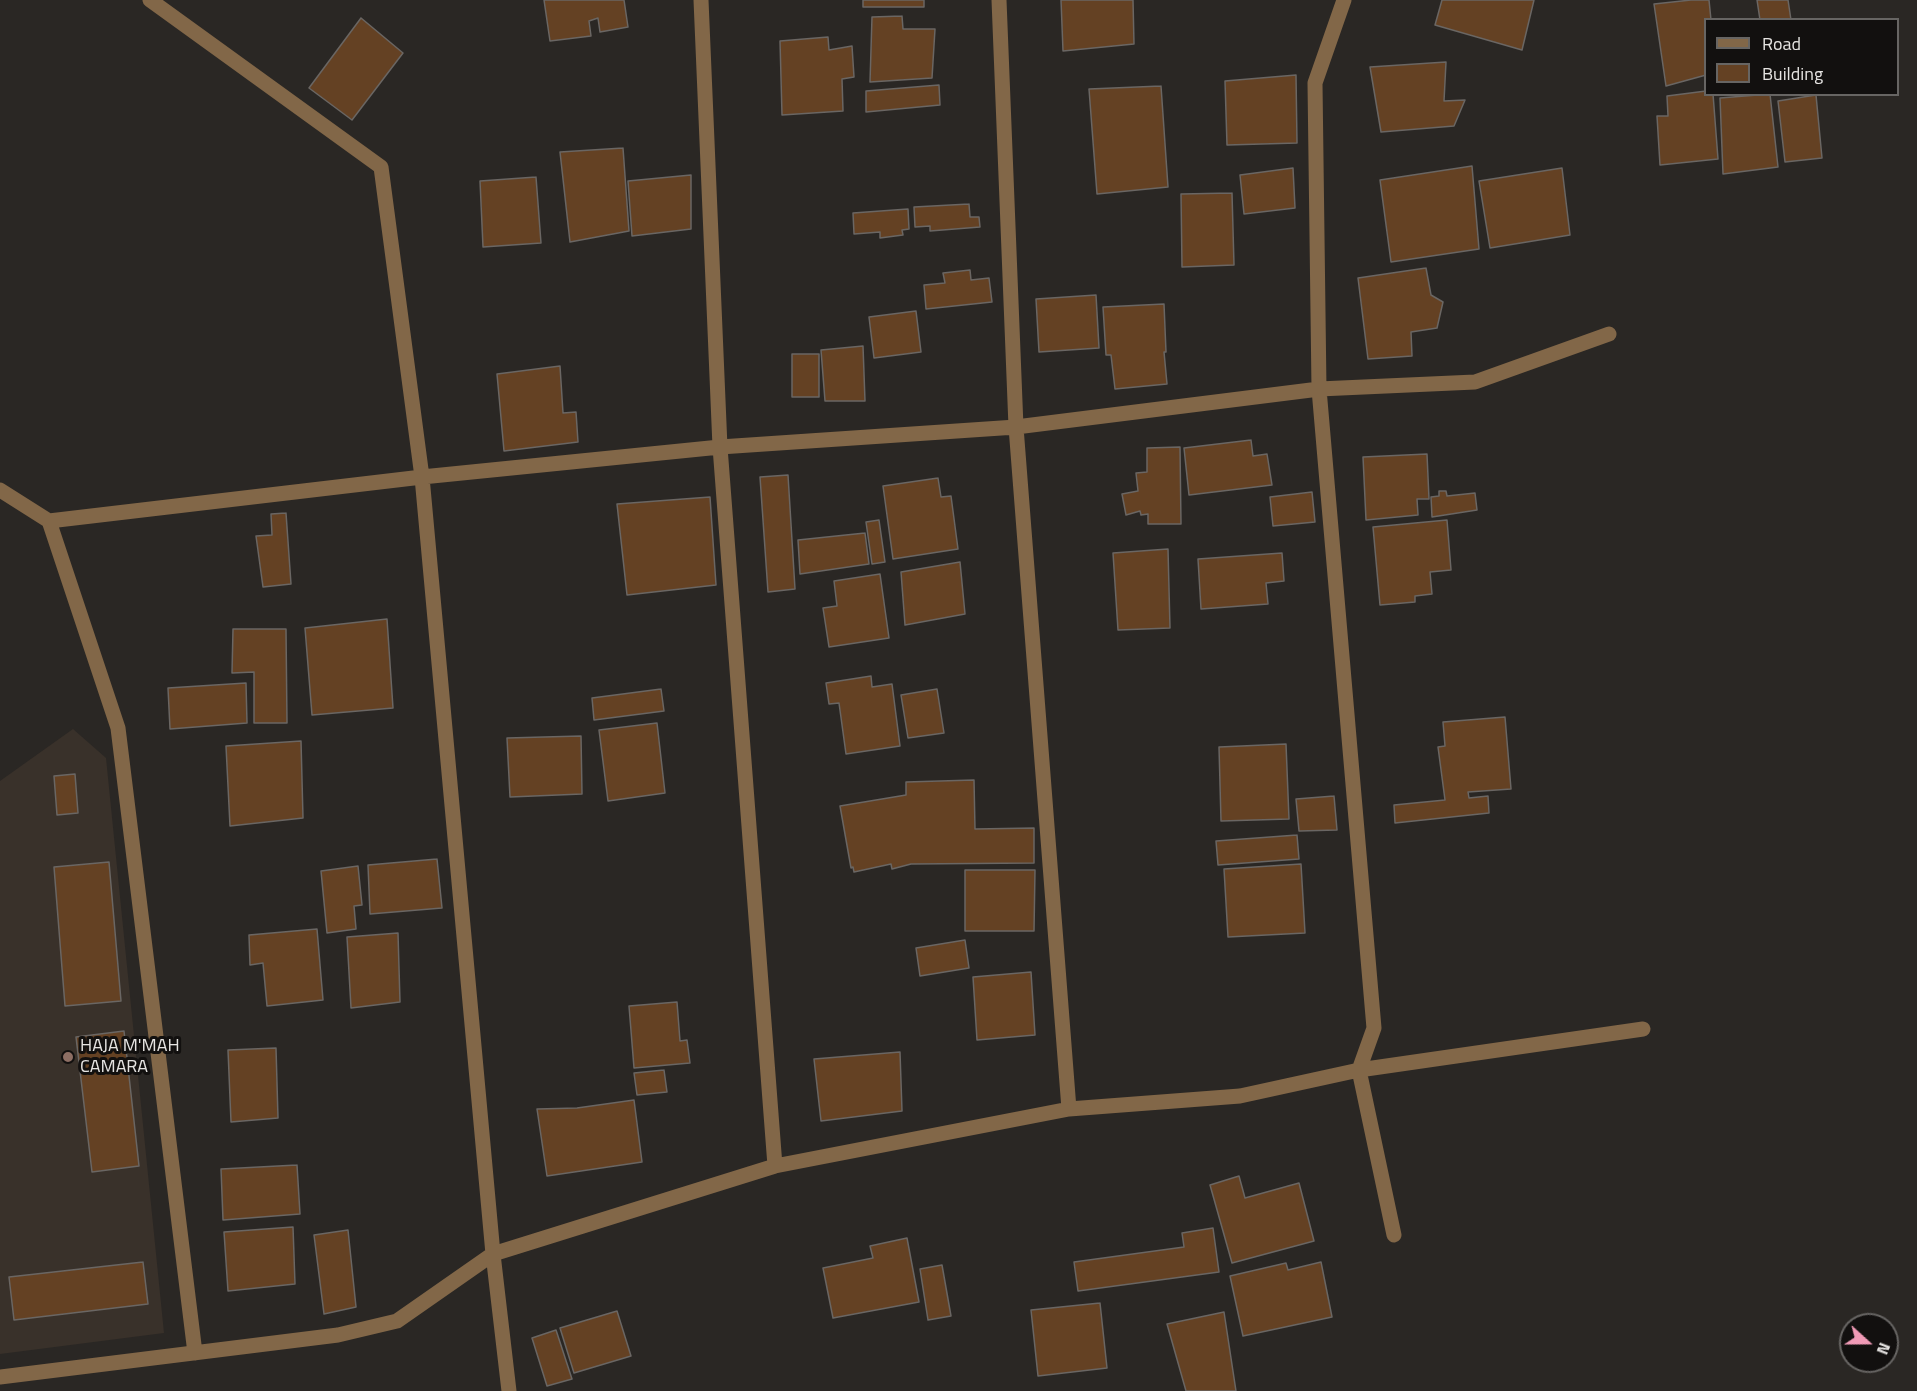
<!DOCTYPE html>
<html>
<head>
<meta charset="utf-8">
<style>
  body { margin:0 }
  #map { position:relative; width:1917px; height:1391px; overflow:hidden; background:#2a2724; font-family:"Titillium Web",sans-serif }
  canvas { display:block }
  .legend { position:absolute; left:1704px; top:18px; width:195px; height:78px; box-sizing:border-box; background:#12100f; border:2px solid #676563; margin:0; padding:8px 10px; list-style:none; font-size:18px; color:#e6e4e2 }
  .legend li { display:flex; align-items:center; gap:12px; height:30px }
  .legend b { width:30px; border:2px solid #676563 }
  .north { position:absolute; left:1839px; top:1313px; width:60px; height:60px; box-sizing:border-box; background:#12100f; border:2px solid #676563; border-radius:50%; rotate:111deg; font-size:16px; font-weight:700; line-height:24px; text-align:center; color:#e6e4e2 }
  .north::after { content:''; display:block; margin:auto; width:21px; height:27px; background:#f09ab6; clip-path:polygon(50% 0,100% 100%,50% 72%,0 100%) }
</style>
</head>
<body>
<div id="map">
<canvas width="1917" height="1391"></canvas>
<ul class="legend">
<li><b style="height:8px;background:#826748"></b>Road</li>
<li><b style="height:16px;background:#644123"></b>Building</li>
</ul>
<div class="north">N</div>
</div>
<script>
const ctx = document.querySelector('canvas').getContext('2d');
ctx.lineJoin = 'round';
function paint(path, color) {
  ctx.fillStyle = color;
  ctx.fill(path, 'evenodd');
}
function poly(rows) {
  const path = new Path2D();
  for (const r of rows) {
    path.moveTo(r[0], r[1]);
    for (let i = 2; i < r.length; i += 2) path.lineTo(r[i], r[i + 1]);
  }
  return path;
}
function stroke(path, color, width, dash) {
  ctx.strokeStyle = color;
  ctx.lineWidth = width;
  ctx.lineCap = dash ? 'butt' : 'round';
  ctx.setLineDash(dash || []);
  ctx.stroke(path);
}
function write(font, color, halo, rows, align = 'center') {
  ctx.font = font + ' "Titillium Web",sans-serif';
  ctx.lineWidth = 6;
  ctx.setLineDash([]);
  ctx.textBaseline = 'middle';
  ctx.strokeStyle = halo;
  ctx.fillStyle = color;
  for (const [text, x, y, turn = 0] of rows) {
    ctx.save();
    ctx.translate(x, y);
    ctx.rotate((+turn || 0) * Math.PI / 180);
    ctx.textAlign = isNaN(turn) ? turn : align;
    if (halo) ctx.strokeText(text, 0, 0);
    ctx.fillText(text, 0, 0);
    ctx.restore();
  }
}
paint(poly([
  [73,729,106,758,164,1333,0,1354,0,781]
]), '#39312a');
const building = poly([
  [544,0,624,0,628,27,600,32,598,18,589,21,591,36,550,41,544,0],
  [863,0,924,0,924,7,863,7,863,0],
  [1061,0,1133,0,1134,44,1063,51,1061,0],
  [1442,0,1534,0,1522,50,1435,25,1442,0],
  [1691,0,1709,0,1711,20,1706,20,1706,75,1666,86,1654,4,1691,0],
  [1757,0,1788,0,1791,20,1760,20,1757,0],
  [902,16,903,29,935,29,932,78,870,82,872,17,902,16],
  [361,18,403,53,352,120,309,88,361,18],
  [828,37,829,50,852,46,854,77,842,79,843,111,782,115,780,41,828,37],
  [1446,62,1444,101,1465,100,1454,126,1381,132,1370,67,1446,62],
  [1296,75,1297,143,1227,145,1225,81,1296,75],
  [939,85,940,105,866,112,866,91,939,85],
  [1161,86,1168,187,1097,194,1089,89,1161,86],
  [1706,91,1706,94,1713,94,1718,159,1660,165,1657,116,1668,116,1667,96,1706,91],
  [1770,94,1778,167,1723,174,1720,98,1770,94],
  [1816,95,1822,158,1785,162,1778,101,1816,95],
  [623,148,629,231,570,242,560,152,623,148],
  [1472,166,1479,249,1391,262,1380,180,1472,166],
  [1293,168,1295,208,1244,214,1240,175,1293,168],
  [1562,168,1570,235,1490,248,1479,181,1562,168],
  [691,175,691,229,632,236,628,181,691,175],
  [536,177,541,243,483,247,480,181,536,177],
  [1232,193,1234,265,1182,267,1181,194,1232,193],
  [969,204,970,217,979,217,980,227,930,231,930,226,915,227,914,207,969,204],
  [908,209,909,229,902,230,903,235,880,238,880,232,854,234,853,213,908,209],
  [1426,268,1431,295,1443,302,1437,328,1411,332,1412,356,1368,359,1358,278,1426,268],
  [970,270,971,280,989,278,992,302,926,309,924,285,945,283,943,273,970,270],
  [1096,295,1099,348,1039,352,1036,299,1096,295],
  [1164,304,1166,352,1164,352,1167,384,1115,389,1111,355,1106,355,1103,307,1164,304],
  [916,311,921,352,874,358,869,317,916,311],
  [863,346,865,401,825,401,821,350,863,346],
  [792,354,819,354,819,397,792,397,792,354],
  [560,366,563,413,576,412,578,442,504,451,497,374,560,366],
  [1251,440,1253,456,1267,454,1272,485,1189,495,1184,448,1251,440],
  [1180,447,1181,524,1148,524,1148,514,1141,515,1140,511,1126,515,1122,494,1138,491,1136,473,1147,472,1147,448,1180,447],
  [1427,454,1429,499,1417,499,1418,515,1366,520,1363,457,1427,454],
  [788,475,795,589,768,592,760,477,788,475],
  [938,478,941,497,951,496,958,549,893,559,883,486,938,478],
  [1439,491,1446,491,1447,496,1475,493,1477,510,1432,517,1431,497,1439,496,1439,491],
  [1312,492,1315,522,1273,526,1270,497,1312,492],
  [710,497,716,585,627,595,617,504,710,497],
  [286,513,291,584,263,587,256,536,272,535,271,514,286,513],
  [879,520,885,562,872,564,866,522,879,520],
  [1447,520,1451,570,1430,572,1432,594,1415,596,1415,602,1380,605,1373,527,1447,520],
  [865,533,869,564,800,574,798,540,865,533],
  [1168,549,1170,628,1118,630,1113,553,1168,549],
  [1282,553,1284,581,1266,583,1268,604,1201,609,1198,559,1282,553],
  [960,562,965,614,905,625,901,572,960,562],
  [880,574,889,638,829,647,823,608,837,606,834,581,880,574],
  [387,619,393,708,312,715,305,628,387,619],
  [233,629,286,629,287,723,254,723,254,672,232,673,233,629],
  [871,676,872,687,892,684,900,746,846,754,839,703,829,704,826,683,871,676],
  [246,683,247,723,170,729,168,688,246,683],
  [661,689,664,711,594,720,592,698,661,689],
  [937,689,944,733,908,738,901,695,937,689],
  [1505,717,1511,789,1468,792,1469,798,1488,796,1489,813,1395,823,1394,805,1445,800,1438,747,1445,746,1443,722,1505,717],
  [657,723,665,793,608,801,599,730,657,723],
  [581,736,582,794,510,797,507,738,581,736],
  [301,741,303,818,230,826,226,746,301,741],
  [1286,744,1289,819,1221,821,1219,747,1286,744],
  [75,774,78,813,57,815,54,776,75,774],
  [974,780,975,829,1034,828,1034,863,911,864,892,869,891,864,854,872,853,867,851,868,840,806,906,795,906,782,974,780],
  [1334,796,1337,830,1299,831,1296,799,1334,796],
  [1297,835,1299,859,1218,865,1216,841,1297,835],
  [437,859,442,908,370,914,368,865,437,859],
  [109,862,121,1001,65,1006,54,867,109,862],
  [1301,864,1305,933,1228,937,1224,869,1301,864],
  [358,866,362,905,354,906,356,929,327,933,321,871,358,866],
  [965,870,1035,870,1034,931,965,931,965,870],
  [317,929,323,1000,267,1006,263,963,250,965,249,935,317,929],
  [398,933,400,1002,351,1008,347,937,398,933],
  [965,940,969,968,920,976,916,948,965,940],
  [1031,972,1035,1035,977,1040,973,977,1031,972],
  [677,1002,680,1041,687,1040,690,1063,634,1068,629,1006,677,1002],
  [124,1031,139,1166,92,1172,76,1037,124,1031],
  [276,1048,278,1118,231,1122,228,1050,276,1048],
  [900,1052,902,1111,821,1121,814,1059,900,1052],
  [664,1070,667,1092,637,1095,634,1073,664,1070],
  [634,1100,642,1162,547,1176,537,1109,577,1108,634,1100],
  [297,1165,300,1214,223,1220,221,1169,297,1165],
  [1239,1176,1245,1198,1299,1183,1314,1241,1232,1263,1210,1185,1239,1176],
  [293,1227,295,1284,228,1291,224,1232,293,1227],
  [1213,1228,1219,1272,1078,1291,1074,1262,1184,1247,1182,1233,1213,1228],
  [348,1230,356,1307,324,1314,314,1235,348,1230],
  [907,1238,919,1302,833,1318,823,1268,873,1258,870,1246,907,1238],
  [143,1262,148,1304,14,1320,9,1277,143,1262],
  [1321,1262,1332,1317,1243,1336,1230,1276,1286,1263,1288,1270,1321,1262],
  [942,1265,951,1316,928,1320,920,1269,942,1265],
  [1100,1303,1107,1368,1038,1376,1031,1310,1100,1303],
  [617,1311,631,1356,574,1373,560,1328,617,1311],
  [1224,1312,1236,1391,1186,1391,1167,1324,1224,1312],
  [556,1330,572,1379,547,1386,532,1338,556,1330]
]);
paint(building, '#644123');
stroke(building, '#6a6663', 1.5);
stroke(poly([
  [150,0,381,167,422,477,493,1254,509,1391],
  [701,0,720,447,775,1166],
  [999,0,1016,427,1069,1109],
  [1344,0,1315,83,1319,389,1374,1028,1359,1070,1394,1235],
  [0,490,49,521,118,728,195,1353],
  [49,521,422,477,720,447,1016,427,1319,389,1475,382,1609,334],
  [0,1377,338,1335,397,1321,493,1254,775,1166,1069,1109,1240,1096,1359,1070,1643,1029]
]), '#826748', 15);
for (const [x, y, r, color] of [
  [68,1057,6,"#8d6e63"]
]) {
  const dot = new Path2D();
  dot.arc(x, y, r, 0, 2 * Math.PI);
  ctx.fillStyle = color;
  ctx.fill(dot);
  stroke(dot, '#12100f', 2);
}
write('18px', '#e6e4e2', '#12100f', [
  ["HAJA M'MAH",80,1047],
  ["CAMARA",80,1068]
], 'left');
</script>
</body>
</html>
